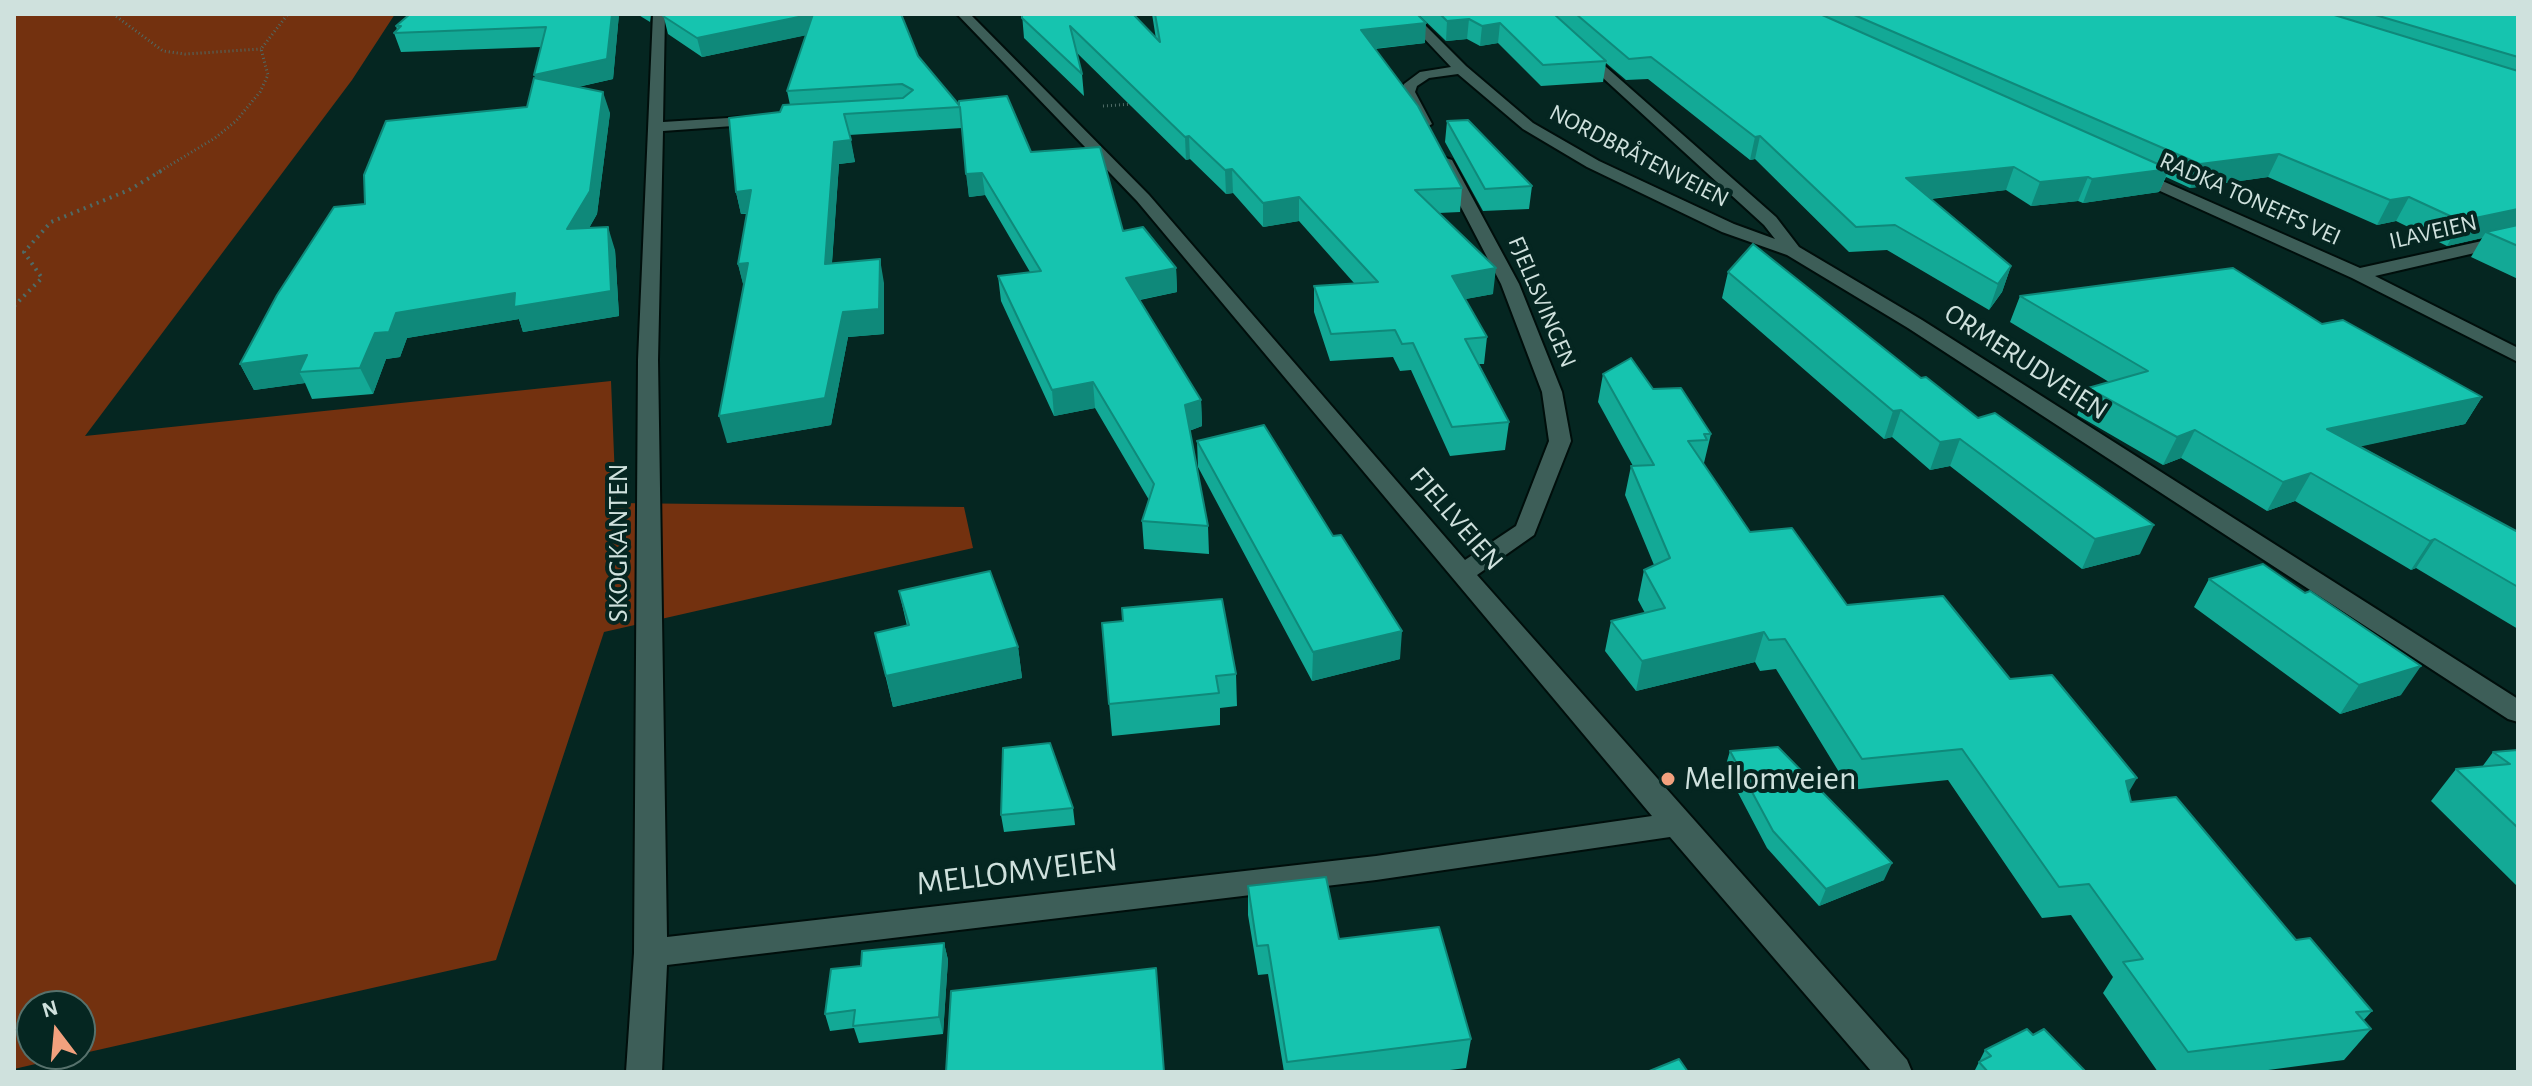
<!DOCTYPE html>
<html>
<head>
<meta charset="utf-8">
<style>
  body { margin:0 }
  #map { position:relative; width:2532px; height:1086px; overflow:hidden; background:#052621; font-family:"Alegreya Sans",sans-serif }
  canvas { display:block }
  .frame { position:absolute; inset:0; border:16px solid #cfe1dd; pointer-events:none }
  .north { position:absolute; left:16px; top:990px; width:80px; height:80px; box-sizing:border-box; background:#052621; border:2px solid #56716c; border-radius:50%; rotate:344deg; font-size:22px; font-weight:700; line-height:32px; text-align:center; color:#cfe1dd }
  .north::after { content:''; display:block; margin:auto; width:28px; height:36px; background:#f2a17e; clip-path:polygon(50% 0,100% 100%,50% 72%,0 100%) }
</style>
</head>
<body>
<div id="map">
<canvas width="2532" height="1086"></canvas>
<div class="frame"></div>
<div class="north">N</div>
</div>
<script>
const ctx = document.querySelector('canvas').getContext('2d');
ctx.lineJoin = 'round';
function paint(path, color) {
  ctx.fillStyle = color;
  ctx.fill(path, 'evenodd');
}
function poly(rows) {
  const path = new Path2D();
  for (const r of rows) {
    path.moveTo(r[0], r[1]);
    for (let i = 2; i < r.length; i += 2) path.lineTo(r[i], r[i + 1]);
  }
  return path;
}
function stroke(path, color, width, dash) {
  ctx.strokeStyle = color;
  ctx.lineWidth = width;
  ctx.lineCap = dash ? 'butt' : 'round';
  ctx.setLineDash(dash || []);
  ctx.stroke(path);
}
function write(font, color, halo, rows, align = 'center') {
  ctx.font = font + ' "Alegreya Sans",sans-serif';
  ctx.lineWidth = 8;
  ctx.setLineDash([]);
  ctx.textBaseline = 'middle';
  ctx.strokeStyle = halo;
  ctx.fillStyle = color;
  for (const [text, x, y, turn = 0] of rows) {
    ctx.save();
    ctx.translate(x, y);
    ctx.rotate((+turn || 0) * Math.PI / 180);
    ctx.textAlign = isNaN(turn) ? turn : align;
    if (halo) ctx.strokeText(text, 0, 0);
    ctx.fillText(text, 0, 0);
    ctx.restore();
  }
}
paint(poly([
  [14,14,395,14,352,80,85,436,611,381,616,503,964,507,973,548,604,632,496,960,80,1054,80,1006,32,1006,32,1054,79,1054,14,1069]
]), '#73310f');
const minor = poly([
  [653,14,665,14,663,122,761,116,768,120,761,124,663,131,658,360,667,937,1376,856,1652,816,1137,201,957,14,970,14,1149,195,1465,560,1516,526,1549,441,1542,392,1501,284,1438,163,1446,158,1452,160,1519,284,1562,392,1571,441,1534,535,1477,575,1907,1060,1912,1072,1872,1072,1670,837,1376,880,667,965,662,1072,626,1072,634,953,638,360,653,14],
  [1401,14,1414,14,1466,66,1533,123,1599,161,1734,224,1775,239,1764,225,1533,14,1546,14,1776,217,1799,247,1922,320,2518,699,2518,722,2508,719,1908,328,1787,255,1722,232,1587,167,1523,129,1458,74,1429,78,1417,86,1415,92,1432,124,1425,128,1420,127,1401,92,1404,84,1420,72,1451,67,1401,14],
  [2133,168,2360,268,2518,233,2518,243,2375,276,2518,348,2518,362,2352,278,2127,176,2125,173,2133,168]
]);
stroke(minor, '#000e0b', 4);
stroke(poly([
  [113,14,163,51,185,54,261,49],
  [1103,106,1133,104],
  [157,173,215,138,236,121,260,92,268,75,261,49,288,14]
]), '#4f6b66', 3, [1, 3]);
stroke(poly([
  [14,306,42,278,24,252,51,222,129,190,161,171]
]), '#4f6b66', 4, [2, 5]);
paint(minor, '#3d5e58');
paint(poly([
  [410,14,619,14,613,79,578,87,610,113,597,214,589,228,615,250,619,316,523,332,519,319,407,338,400,357,386,359,373,394,312,399,305,383,254,390,240,364,365,204,527,107,536,79,541,47,401,52,394,33,397,30,396,26],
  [637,14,651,14,650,22],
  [663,14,901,14,918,56,959,105,1031,152,1123,231,1176,268,1177,292,1140,300,1201,400,1202,426,1189,431,1208,526,1209,554,1144,549,1142,521,1149,500,1095,408,1054,416,1001,301,998,276,1030,272,985,195,969,197,962,128,849,135,855,162,839,164,832,263,884,283,884,334,848,337,831,425,727,443,744,287,738,264,747,214,741,214,736,192,780,112,790,105,787,91,806,35,702,57,668,34],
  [1022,14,1156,39,1152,14,1417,14,1425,43,1375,49,1462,188,1460,212,1439,213,1493,294,1465,299,1487,337,1484,364,1479,364,1509,422,1505,450,1450,456,1411,370,1400,371,1393,357,1330,361,1314,312,1314,286,1354,283,1299,221,1263,227,1233,193,1226,194,1190,159,1186,160,1076,52,1082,74,1084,96,1024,38],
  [1418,14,2518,14,2518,279,2471,257,2482,238,2447,246,2396,221,2377,225,2268,177,2190,188,2166,177,2159,192,2083,203,2078,201,2031,206,2006,190,1931,199,2011,266,2002,292,1989,310,1887,250,1849,252,1755,159,1750,160,1648,79,1626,80,1606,63,1603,82,1541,86,1498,43,1480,46,1467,39,1446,41],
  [1447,121,1532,186,1529,209,1483,211,1445,142],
  [1728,272,2140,554,2082,569,1950,466,1930,470,1892,437,1884,439,1722,298],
  [2020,296,2322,324,2482,397,2465,424,2360,446,2518,532,2518,629,2416,568,2411,570,2295,501,2267,511,2181,458,2163,465,2077,415,2088,388,2109,382,2010,322],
  [1603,374,1653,389,1711,434,1704,463,1703,463,1750,532,1847,605,2010,679,2129,793,2131,802,2296,940,2372,1011,2363,1021,2371,1029,2344,1060,2253,1072,2158,1072,2103,993,2113,977,2071,915,2042,918,1948,780,1850,790,1776,669,1760,671,1755,662,1636,691,1605,651,1611,621,1645,613,1638,600,1644,570,1654,565,1625,495,1631,466,1633,466,1598,402],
  [1197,441,1400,659,1312,681,1198,467],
  [2209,579,2401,695,2340,714,2194,607],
  [899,591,1018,647,1022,678,893,707,875,633,907,626],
  [1102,623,1236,674,1237,706,1220,708,1220,725,1112,736],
  [2518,750,2518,887,2431,801,2456,769,2482,767,2493,752],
  [1730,751,1884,880,1819,906,1767,848,1725,768],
  [1073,808,1075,825,1004,832,1001,815],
  [1248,886,1339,939,1471,1039,1466,1068,1434,1072,1284,1072,1268,974,1258,975,1248,915],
  [944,943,948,960,943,1034,859,1043,854,1028,830,1031,825,1014,861,966],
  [2033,1035,2086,1072,1974,1072,1985,1050]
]), '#13a996');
paint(poly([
  [612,14,619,14,613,79,541,95,534,75],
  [813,14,817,33,702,57,697,38],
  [1469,19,1467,39,1446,41,1447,21],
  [1426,23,1425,43,1360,50,1361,30],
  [1500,23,1498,43,1480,46,1482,26],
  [603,92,610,113,597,214,575,253,567,229],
  [1189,136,1190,159,1186,160,1185,137],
  [1760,136,1755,159,1750,160,1755,137],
  [851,140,855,162,839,164,830,288,825,264,834,142],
  [2279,154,2268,177,2190,188,2200,164],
  [2014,167,2006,190,1899,202,1906,178],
  [1232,169,1233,193,1226,194,1225,170],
  [2169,169,2159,192,2083,203,2092,179],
  [982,173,985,195,969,197,966,174],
  [2088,177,2078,201,2031,206,2040,182],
  [751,190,757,212,741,214,736,192],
  [1299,197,1299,221,1263,227,1263,203],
  [2409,197,2396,221,2377,225,2390,200],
  [2518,198,2518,231,2486,232,2482,238,2447,246,2461,221],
  [608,227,615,250,619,316,523,332,519,319,407,338,400,357,386,359,373,394,360,368,375,333,396,313],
  [880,259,884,283,884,334,848,337,831,425,727,443,719,416,843,312],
  [748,263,744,288,738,264],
  [2011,266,2002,292,1989,310,1998,284],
  [1176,268,1177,292,1128,302,1126,278],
  [1496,268,1493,294,1450,302,1452,276],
  [307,355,299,372,305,383,254,390,240,364],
  [1093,382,1095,408,1054,416,1052,390],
  [2482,397,2465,424,2312,457,2327,429],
  [1201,400,1202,426,1186,432,1185,405],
  [1901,410,1892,437,1884,439,1893,411],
  [2195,430,2181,458,2163,465,2177,437],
  [1960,439,1950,466,1930,470,1940,442],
  [2311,473,2295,501,2267,511,2283,482],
  [2154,525,2140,554,2082,569,2095,539],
  [2435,539,2416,568,2411,570,2430,541],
  [1402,631,1400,659,1312,681,1313,652],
  [1764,632,1755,662,1636,691,1642,661],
  [1018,647,1022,678,893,707,886,676],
  [2421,666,2401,695,2340,714,2359,685],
  [2137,778,2119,809,2126,781],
  [1892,863,1884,880,1819,906,1826,889],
  [944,943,948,960,943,1034,939,1017]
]), '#0f897a');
const building = poly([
  [410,14,612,14,607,59,534,75,546,27,394,33,401,26,396,26,410,14],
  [663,14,901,14,918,56,959,105,959,101,1007,96,1031,152,1100,147,1123,231,1143,227,1176,268,1126,278,1201,400,1185,405,1208,526,1142,521,1154,484,1093,382,1052,390,998,276,1041,271,982,173,966,174,960,107,844,114,851,140,834,142,825,264,880,259,879,309,843,312,825,398,719,416,748,263,738,264,751,190,736,192,729,118,780,112,783,105,903,98,913,90,902,84,787,91,813,14,697,38,663,16,663,14],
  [1022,14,1133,14,1160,42,1155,14,1417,14,1426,23,1361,30,1418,106,1462,188,1415,190,1496,268,1452,276,1487,337,1465,339,1509,422,1452,427,1413,343,1402,344,1395,330,1331,334,1314,286,1378,282,1299,197,1263,203,1232,169,1225,170,1189,136,1185,137,1070,26,1082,74,1022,18,1022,14],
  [1440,14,1554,14,1606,61,1543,65,1500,23,1482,26,1469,19,1447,21,1440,14],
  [1576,14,1820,14,2169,169,2092,179,2088,177,2040,182,2014,167,1906,178,2011,266,1998,284,1895,225,1856,227,1760,136,1755,137,1651,57,1629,59,1576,14],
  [1852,14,2331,14,2518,71,2518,209,2461,221,2409,197,2390,200,2279,154,2200,164,1852,14],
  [2372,14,2518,14,2518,57,2372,14],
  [534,78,603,92,590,191,567,229,608,227,611,291,514,307,515,293,396,313,389,332,375,333,360,368,299,372,307,355,240,364,277,295,334,207,365,204,364,175,386,121,527,107,534,78],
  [1468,120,1532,186,1485,189,1447,121,1468,120],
  [2518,225,2518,246,2486,232,2518,225],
  [1753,244,1921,378,1926,377,1978,418,1995,413,2154,525,2095,539,1960,439,1940,442,1901,410,1893,411,1728,272,1753,244],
  [2233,268,2322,324,2343,320,2482,397,2327,429,2518,532,2518,587,2435,539,2430,541,2311,473,2283,482,2195,430,2177,437,2088,388,2148,371,2020,296,2233,268],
  [1631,358,1653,389,1681,388,1711,434,1704,434,1707,440,1688,441,1750,532,1792,528,1847,605,1943,596,2010,679,2052,675,2137,778,2126,781,2131,802,2176,797,2296,940,2310,938,2372,1011,2356,1012,2371,1029,2188,1052,2123,962,2143,959,2089,884,2059,887,1962,749,1862,759,1785,639,1769,640,1764,632,1642,661,1611,621,1665,608,1644,570,1670,558,1631,466,1654,465,1603,374,1631,358],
  [1264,425,1333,536,1341,535,1402,631,1313,652,1197,441,1264,425],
  [2263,564,2305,593,2310,591,2421,666,2359,685,2209,579,2263,564],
  [990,571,1018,647,886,676,875,633,909,625,899,591,990,571],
  [1222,599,1236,674,1216,676,1219,693,1109,704,1102,623,1123,621,1122,608,1222,599],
  [1050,743,1073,808,1001,815,1003,748,1050,743],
  [1778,747,1892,863,1826,889,1773,831,1730,751,1778,747],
  [2518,750,2518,828,2456,769,2510,764,2493,752,2518,750],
  [1326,877,1339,939,1439,927,1471,1039,1287,1062,1268,945,1257,946,1248,886,1326,877],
  [944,943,939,1017,853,1026,855,1010,825,1014,831,969,861,966,862,951,944,943],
  [1156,968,1164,1072,946,1072,951,991,1156,968],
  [2027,1029,2033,1035,2044,1029,2086,1072,1988,1072,1979,1062,1991,1056,1985,1050,2027,1029],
  [1679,1059,1688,1072,1647,1072,1679,1059]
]);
paint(building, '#16c4af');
stroke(building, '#0f897a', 2);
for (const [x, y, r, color] of [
  [1668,779,8,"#f2a17e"]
]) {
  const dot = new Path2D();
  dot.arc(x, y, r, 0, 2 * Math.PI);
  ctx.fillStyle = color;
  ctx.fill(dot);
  stroke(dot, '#052621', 3);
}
write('24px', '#cfe1dd', '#052621', [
  ["NORDBRÅTENVEIEN",1639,156,27],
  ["RADKA TONEFFS VEI",2250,199,24],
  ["ILAVEIEN",2433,232,-13],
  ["FJELLSVINGEN",1542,302,67]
]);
write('28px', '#cfe1dd', '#052621', [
  ["ORMERUDVEIEN",2026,362,33],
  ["FJELLVEIEN",1456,519,49],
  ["SKOGKANTEN",619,543,-90]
]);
write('34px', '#cfe1dd', '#052621', [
  ["Mellomveien",1684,779]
], 'left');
write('34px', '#cfe1dd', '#052621', [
  ["MELLOMVEIEN",1017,872,-7]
]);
</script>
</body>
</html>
